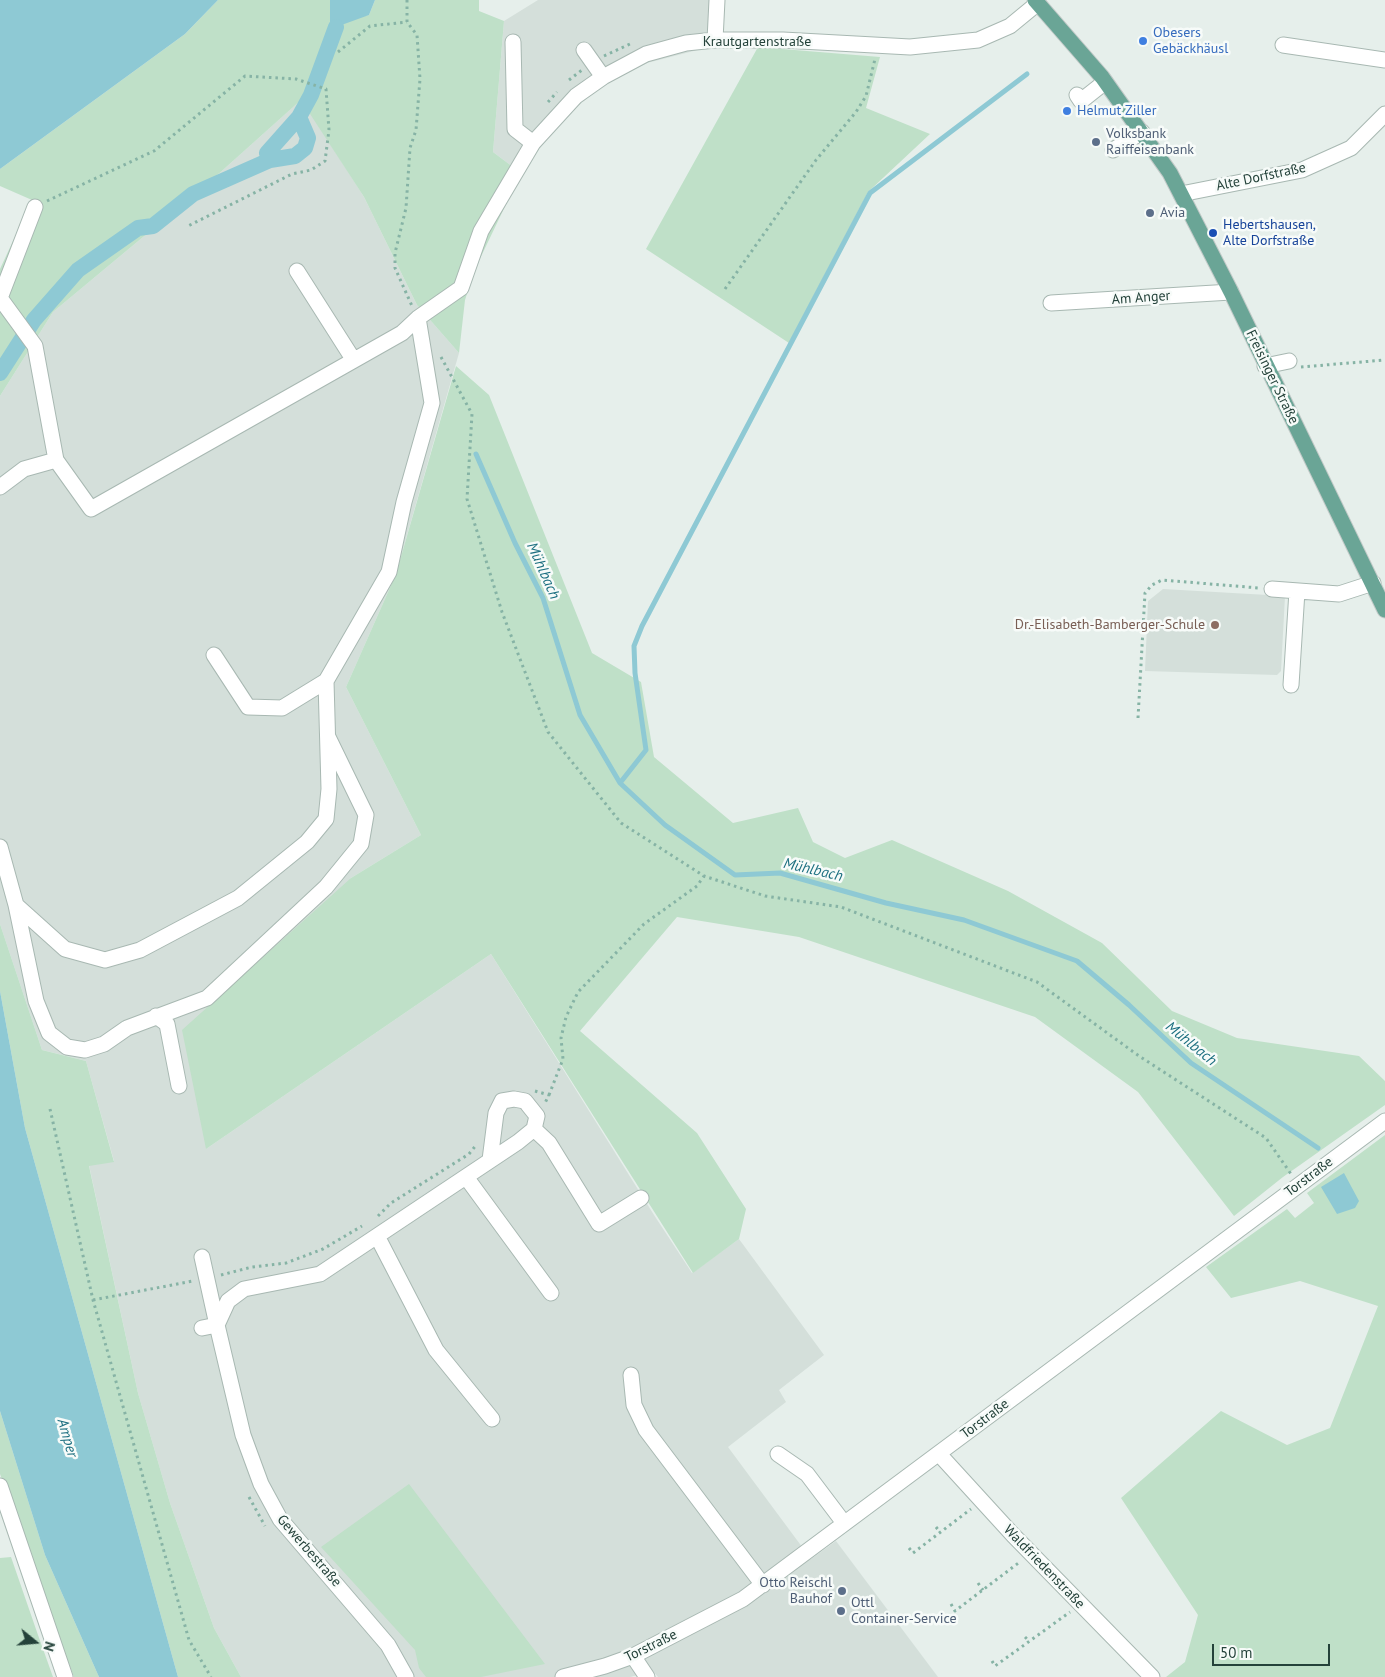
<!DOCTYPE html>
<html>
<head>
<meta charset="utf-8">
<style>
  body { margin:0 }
  #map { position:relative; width:1385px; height:1677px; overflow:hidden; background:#e6efeb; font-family:"PT Sans",sans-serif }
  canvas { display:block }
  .north { position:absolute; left:10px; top:1617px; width:50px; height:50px; -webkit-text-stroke:4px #f7fbf9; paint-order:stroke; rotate:107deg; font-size:14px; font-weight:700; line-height:20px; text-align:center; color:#24423a }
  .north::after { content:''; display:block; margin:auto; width:18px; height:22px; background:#24423a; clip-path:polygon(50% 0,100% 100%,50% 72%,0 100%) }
  .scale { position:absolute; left:1212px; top:1644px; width:118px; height:22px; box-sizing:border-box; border:2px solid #24423a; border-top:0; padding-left:6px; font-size:15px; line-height:18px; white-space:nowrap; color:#24423a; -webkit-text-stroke:4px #f7fbf9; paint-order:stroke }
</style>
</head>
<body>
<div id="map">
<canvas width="1385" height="1677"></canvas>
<div class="north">N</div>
<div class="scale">50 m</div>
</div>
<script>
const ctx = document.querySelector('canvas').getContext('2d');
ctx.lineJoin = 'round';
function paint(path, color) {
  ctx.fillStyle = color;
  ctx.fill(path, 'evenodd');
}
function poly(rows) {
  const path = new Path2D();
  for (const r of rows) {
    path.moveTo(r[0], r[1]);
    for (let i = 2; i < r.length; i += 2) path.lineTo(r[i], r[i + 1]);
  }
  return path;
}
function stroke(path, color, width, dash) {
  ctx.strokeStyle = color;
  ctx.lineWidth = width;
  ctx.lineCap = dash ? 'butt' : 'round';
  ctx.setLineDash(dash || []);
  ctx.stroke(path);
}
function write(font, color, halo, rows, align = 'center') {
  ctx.font = font + ' "PT Sans",sans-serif';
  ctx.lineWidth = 5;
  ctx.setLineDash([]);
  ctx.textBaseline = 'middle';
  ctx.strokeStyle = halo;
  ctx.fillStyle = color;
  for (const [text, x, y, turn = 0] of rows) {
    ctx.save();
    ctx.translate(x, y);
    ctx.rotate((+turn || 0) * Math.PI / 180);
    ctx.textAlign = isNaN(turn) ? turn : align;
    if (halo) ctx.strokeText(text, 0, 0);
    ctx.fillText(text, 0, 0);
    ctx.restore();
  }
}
paint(poly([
  [538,0,712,0,713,46,647,63,601,87,573,110,548,137,521,173,493,152,504,21],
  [302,99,364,197,417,305,459,353,396,574,346,687,421,835,351,878,206,1149,491,954,654,1215,692,1273,739,1239,824,1355,779,1390,786,1402,728,1447,811,1559,836,1541,938,1677,658,1677,653,1671,630,1677,241,1677,214,1628,170,1503,138,1393,89,1165,114,1161,86,1061,42,1050,0,924,0,396,53,312,214,178],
  [1163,589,1285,596,1281,671,1277,675,1145,671,1148,601]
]), '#d4dfda');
paint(poly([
  [218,0,330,0,330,22,369,15,375,0,479,0,479,11,504,21,493,152,521,173,475,269,465,300,459,353,417,305,364,197,301,100,214,178,53,312,0,396,0,269,32,200,0,186,0,169,185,34],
  [758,47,880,57,866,108,930,134,868,192,789,343,646,249],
  [456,366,489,395,592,653,641,682,654,757,733,823,798,808,813,842,845,858,892,840,1008,891,1102,943,1172,1011,1237,1038,1359,1056,1385,1081,1385,1105,1283,1177,1234,1216,1138,1092,1035,1017,799,937,677,917,580,1031,697,1133,746,1209,739,1239,693,1273,491,954,206,1149,182,1030,351,878,421,835,346,687,396,574],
  [0,924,42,1050,86,1061,114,1162,89,1166,138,1393,170,1503,214,1628,241,1677,178,1677,25,1128,0,991],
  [1385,1135,1385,1677,1166,1677,1185,1662,1198,1615,1121,1498,1221,1411,1287,1445,1330,1428,1378,1306,1300,1281,1231,1298,1206,1267,1287,1209,1295,1218,1314,1203,1307,1193],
  [0,1411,45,1555,99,1677,74,1677,60,1640,0,1474],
  [409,1484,545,1664,481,1677,426,1677,419,1668,415,1650,321,1547],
  [11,1557,38,1635,53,1677,0,1677,0,1558]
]), '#bfe0c8');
paint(poly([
  [0,0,218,0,185,34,0,169],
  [330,0,375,0,369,15,336,27,330,22],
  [0,991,25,1128,178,1677,99,1677,45,1555,0,1411],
  [1344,1173,1359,1201,1355,1208,1337,1214,1321,1187]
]), '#8ec9d4');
stroke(poly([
  [476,454,515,543,543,598,580,715,620,783,665,825,735,875,780,873,886,903,964,920,1077,961,1129,1005,1191,1063,1318,1148],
  [620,783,646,750,635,673,634,646,642,626,870,193,1027,74]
]), '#8ec9d4', 5);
stroke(poly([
  [270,160,295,156,305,148,308,138,299,117],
  [0,373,34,320,78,270,138,228,153,226,193,194,270,160,267,153,299,117,311,95,336,27]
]), '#8ec9d4', 16);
const minor = poly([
  [715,40,717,0],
  [513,42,515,129,533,143],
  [1283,45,1385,60],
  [584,50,603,77],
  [1077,95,1081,101,1105,82],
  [1113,150,1142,132],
  [1181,194,1302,170,1351,148,1385,114],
  [35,207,0,298,35,346,56,460,91,509,402,333,418,318,461,288,481,231,533,143,576,96,603,77,646,54,686,43,715,40,783,40,910,47,978,40,1010,26,1038,3],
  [297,271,353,359],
  [1051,303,1231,292],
  [1265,366,1289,361],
  [0,487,24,469,56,460],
  [1272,589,1339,594,1373,583],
  [214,655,248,707,282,708,326,681,389,572,404,502,432,403,418,318],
  [1291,685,1297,591],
  [0,847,16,905,65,949,105,960,140,950,238,898,307,842,326,819,329,789,326,681],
  [16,905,36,1001,49,1033,67,1047,85,1050,104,1044,127,1028,207,998,326,887,361,844,366,815,328,737],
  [156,1016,167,1024,179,1086],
  [534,1129,549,1143,599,1224,641,1198],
  [466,1177,551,1293],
  [377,1236,436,1350,492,1419],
  [202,1257,217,1325,202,1328],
  [631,1375,634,1405,646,1430,763,1585],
  [778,1454,807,1474,844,1523],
  [939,1454,1013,1535,1152,1677],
  [0,1486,65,1677],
  [633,1656,647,1677],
  [406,1677,388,1645,280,1519,261,1484,243,1435,217,1325,228,1301,244,1289,320,1274,518,1142,534,1129,537,1116,525,1101,514,1099,502,1101,496,1113,490,1160],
  [563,1677,605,1666,633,1656,743,1599,1385,1121]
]);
const major = poly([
  [1035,0,1102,77,1170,173,1231,292,1385,610]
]);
stroke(minor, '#a8b8b2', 17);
stroke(major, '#c2cac8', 17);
stroke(poly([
  [407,0,407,22,417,35,420,79,416,130,410,148,406,208,395,253,395,268,412,306],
  [338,52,370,26,407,22],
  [604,56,632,43],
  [569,80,582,70],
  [548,102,557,92],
  [47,201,154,151,245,76,296,79,326,89,329,130,325,161,311,170,292,174,186,227],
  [725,289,816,160,856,112,866,96,875,59],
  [441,357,472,414,467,499,502,612,548,732,621,823,704,876,765,896,841,907,1037,982,1139,1056,1266,1138,1291,1174],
  [1301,367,1385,360],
  [1138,718,1145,593,1152,585,1162,580,1259,588],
  [535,1091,549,1095,545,1103],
  [549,1095,563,1059,561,1038,566,1017,578,992,644,924,697,886,704,876],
  [50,1109,93,1300,189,1640,211,1677],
  [378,1216,391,1203,469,1154,477,1144],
  [221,1275,252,1267,286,1263,323,1249,362,1226],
  [93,1300,193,1281],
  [249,1497,265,1526],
  [936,1527,940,1532],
  [909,1548,913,1553,971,1509],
  [978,1583,983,1590],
  [951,1604,955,1611,1021,1561],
  [1025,1637,1029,1641],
  [992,1661,995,1666,1070,1612]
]), '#86b3a5', 3, [2.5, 4]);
stroke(minor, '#fff', 15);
stroke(major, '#6aa596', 15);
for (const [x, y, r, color] of [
  [1143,41,5,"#3f7fe0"],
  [1067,111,5,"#3f7fe0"],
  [1096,142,5,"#5c6f8a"],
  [1150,213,5,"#5c6f8a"],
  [1213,233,5,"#1a4fb4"],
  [1215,625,5,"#8d6e63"],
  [842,1591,5,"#5c6f8a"],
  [841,1611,5,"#5c6f8a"]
]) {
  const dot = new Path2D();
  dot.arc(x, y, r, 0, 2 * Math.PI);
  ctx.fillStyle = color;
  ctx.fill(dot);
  stroke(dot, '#f7fbf9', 2);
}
write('14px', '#366cbe', '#f7fbf9', [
  ["Obesers",1153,33],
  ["Gebäckhäusl",1153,49],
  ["Helmut Ziller",1077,111]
], 'left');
write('14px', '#24423a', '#f7fbf9', [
  ["Krautgartenstraße",757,42],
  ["Alte Dorfstraße",1261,177,-12],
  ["Am Anger",1141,298,-4],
  ["Freisinger Straße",1272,377,64],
  ["Torstraße",1309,1177,-37],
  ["Torstraße",985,1419,-37],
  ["Gewerbestraße",309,1551,49],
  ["Waldfriedenstraße",1044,1567,46],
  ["Torstraße",651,1646,-26]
]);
write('14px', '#4e5e75', '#f7fbf9', [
  ["Volksbank",1106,134],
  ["Raiffeisenbank",1106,150],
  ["Avia",1160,213],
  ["Otto Reischl",832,1583,"right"],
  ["Bauhof",832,1599,"right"],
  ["Ottl",851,1603],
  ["Container-Service",851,1619]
], 'left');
write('14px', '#164399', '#f7fbf9', [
  ["Hebertshausen,",1223,225],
  ["Alte Dorfstraße",1223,241]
], 'left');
write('14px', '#785e54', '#f7fbf9', [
  ["Dr.-Elisabeth-Bamberger-Schule",1205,625]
], 'right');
write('italic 15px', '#1c6f80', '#f7fbf9', [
  ["Mühlbach",543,571,66],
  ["Mühlbach",813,870,13],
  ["Mühlbach",1191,1044,39],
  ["Amper",67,1438,74]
]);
</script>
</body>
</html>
